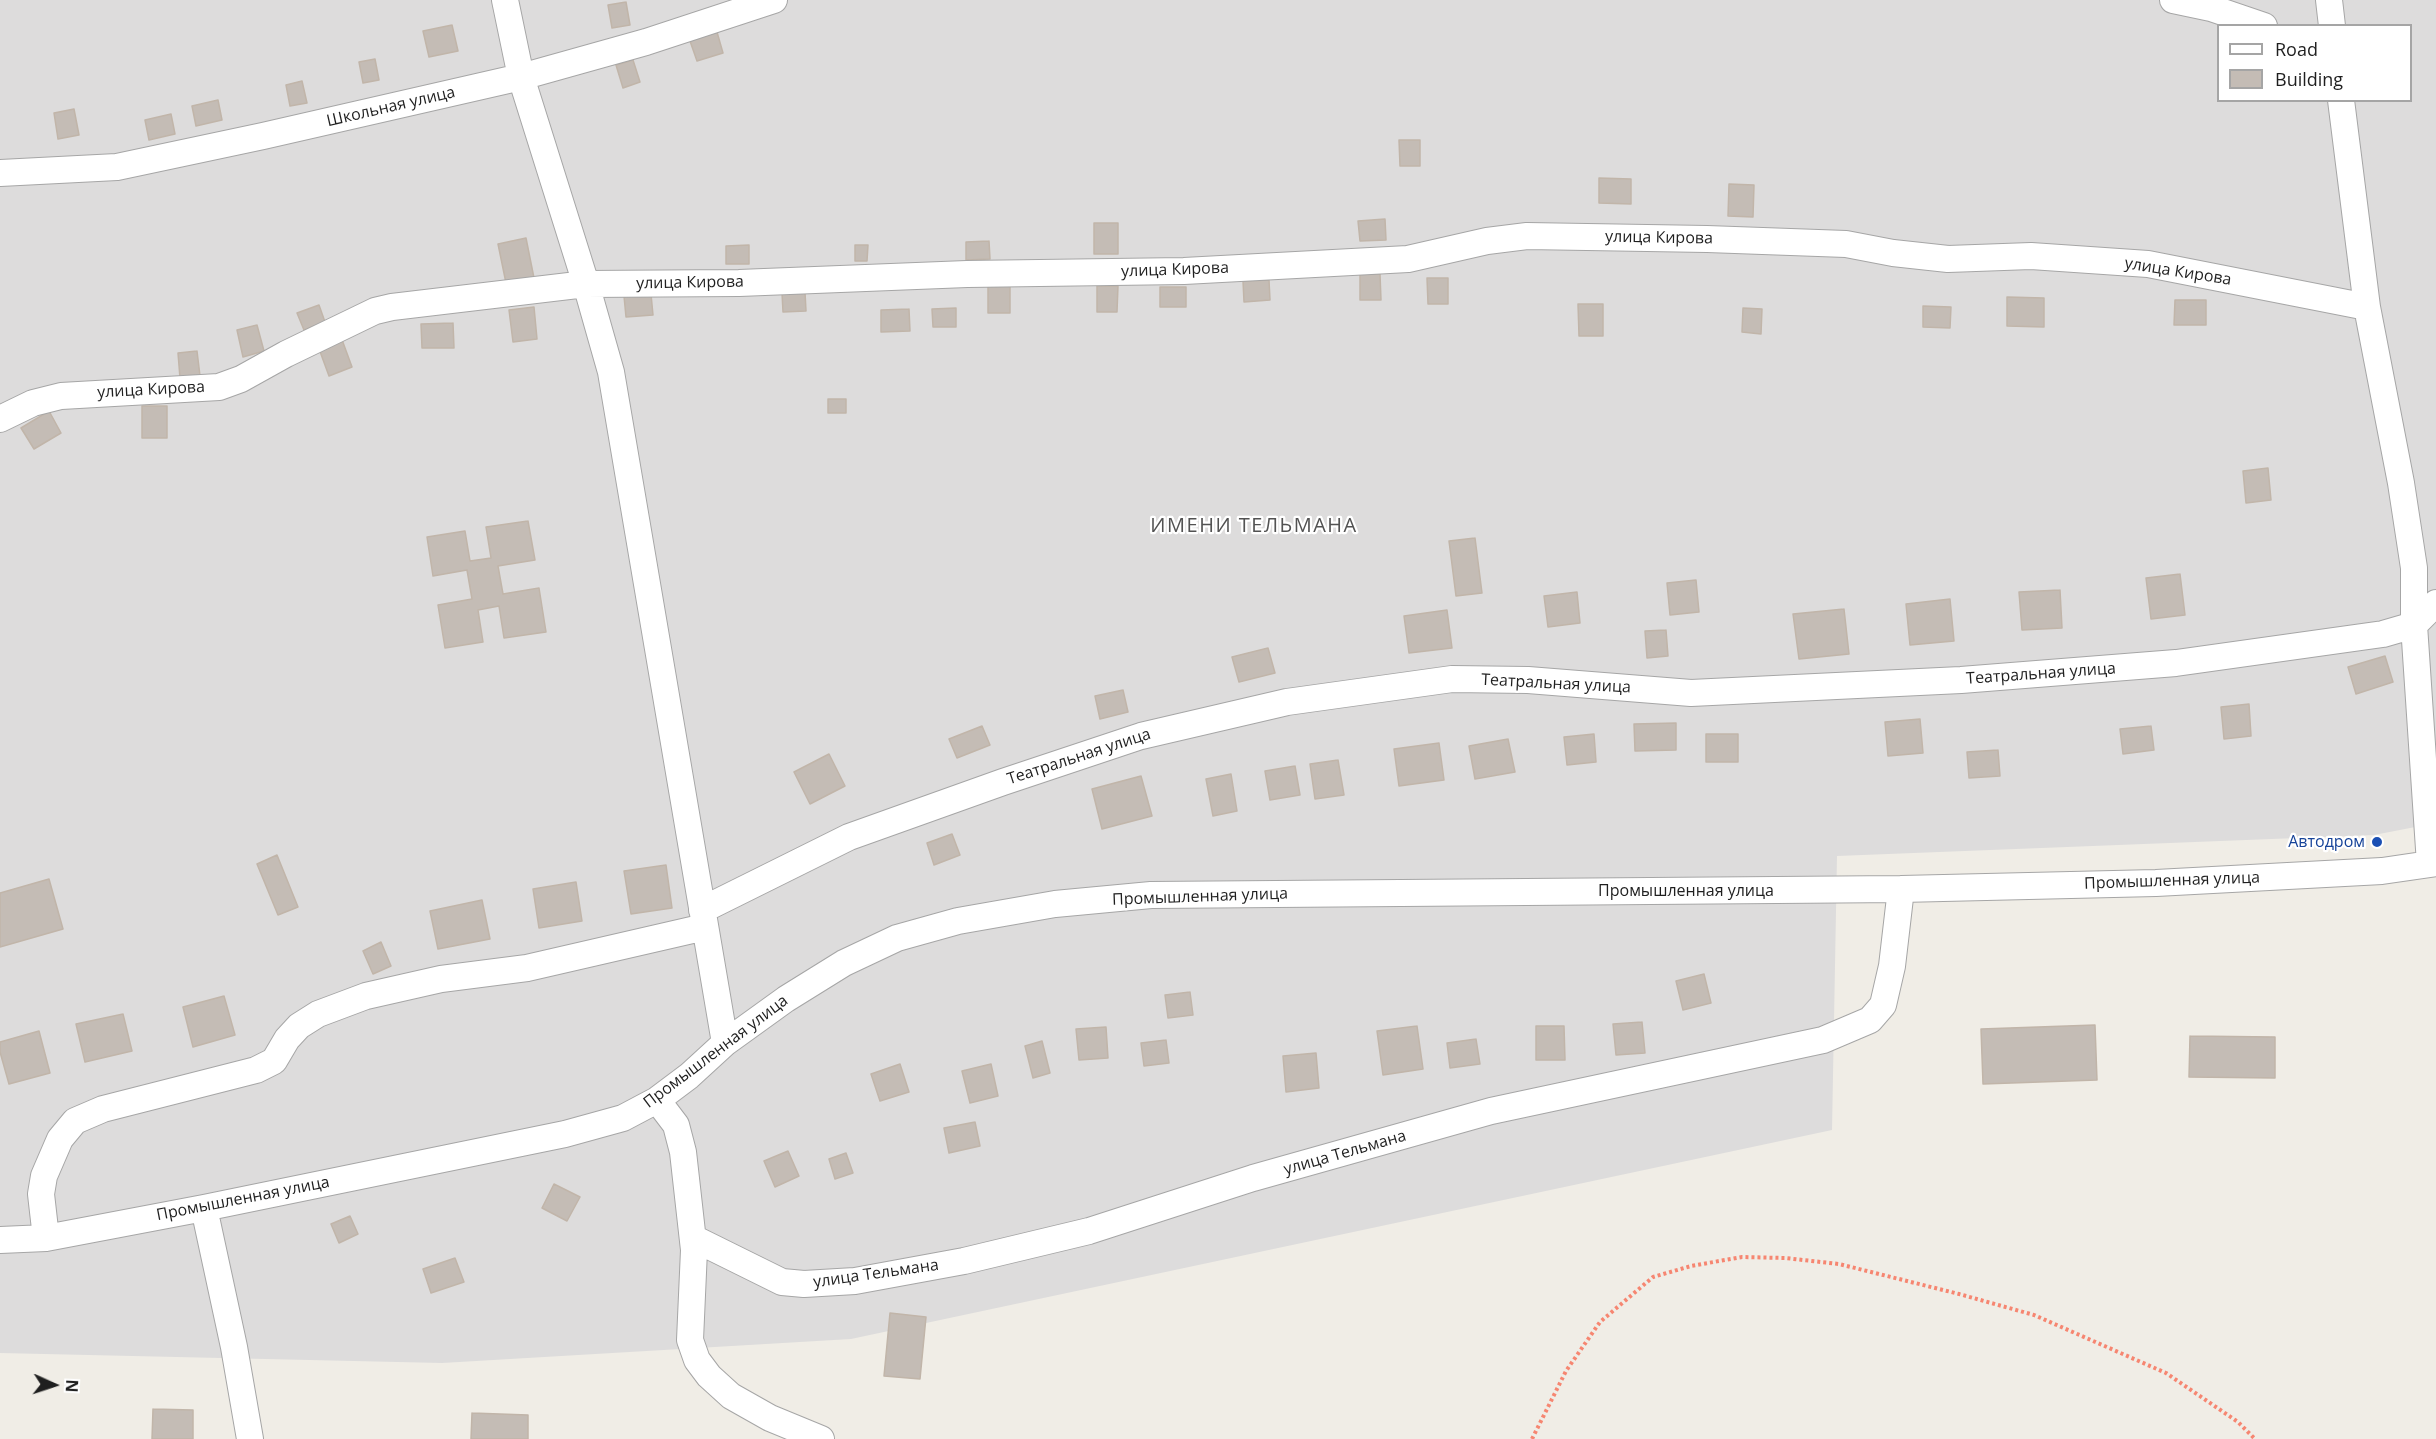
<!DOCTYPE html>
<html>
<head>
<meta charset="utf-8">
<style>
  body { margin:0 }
  #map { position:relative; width:2436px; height:1439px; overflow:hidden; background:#f0ede6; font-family:"Open Sans",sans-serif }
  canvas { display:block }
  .legend { position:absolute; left:2217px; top:24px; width:195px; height:78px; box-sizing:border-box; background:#fff; border:2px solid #a5a5a5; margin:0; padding:8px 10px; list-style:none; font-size:18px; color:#1f1f1f }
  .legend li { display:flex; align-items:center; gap:12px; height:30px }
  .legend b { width:30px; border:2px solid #a5a5a5 }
  .north { position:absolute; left:24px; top:1355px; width:60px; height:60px; -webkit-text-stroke:4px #fff; paint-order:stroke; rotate:93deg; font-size:16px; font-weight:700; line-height:24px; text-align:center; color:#1f1f1f }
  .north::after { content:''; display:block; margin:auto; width:21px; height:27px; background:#1f1f1f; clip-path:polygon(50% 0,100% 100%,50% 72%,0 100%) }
</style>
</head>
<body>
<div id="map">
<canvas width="2436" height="1439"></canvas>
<ul class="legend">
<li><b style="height:8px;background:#fff"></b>Road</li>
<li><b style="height:16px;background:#c4bcb5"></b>Building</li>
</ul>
<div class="north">N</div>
</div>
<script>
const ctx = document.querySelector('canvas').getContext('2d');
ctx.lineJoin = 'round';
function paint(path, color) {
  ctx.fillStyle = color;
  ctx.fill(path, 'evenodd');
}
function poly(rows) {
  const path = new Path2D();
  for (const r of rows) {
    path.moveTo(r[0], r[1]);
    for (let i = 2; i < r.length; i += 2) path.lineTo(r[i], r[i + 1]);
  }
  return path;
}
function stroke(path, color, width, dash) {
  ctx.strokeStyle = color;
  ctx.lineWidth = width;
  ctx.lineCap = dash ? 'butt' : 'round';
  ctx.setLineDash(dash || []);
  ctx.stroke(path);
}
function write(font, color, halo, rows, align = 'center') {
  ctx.font = font + ' "Open Sans",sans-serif';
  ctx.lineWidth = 4.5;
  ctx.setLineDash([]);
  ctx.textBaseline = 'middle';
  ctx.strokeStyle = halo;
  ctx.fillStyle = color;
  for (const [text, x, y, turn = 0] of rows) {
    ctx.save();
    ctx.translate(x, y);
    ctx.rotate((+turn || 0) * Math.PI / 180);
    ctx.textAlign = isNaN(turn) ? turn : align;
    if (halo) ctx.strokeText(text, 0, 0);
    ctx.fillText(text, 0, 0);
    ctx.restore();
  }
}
paint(poly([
  [0,0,2436,0,2436,823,2374,835,1837,856,1832,1130,851,1339,442,1363,0,1353],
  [2218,26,2410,26,2410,100,2218,100]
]), '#dddcdc');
const building = poly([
  [626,2,630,25,612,28,608,5,626,2],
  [452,25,458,51,429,57,423,31,452,25],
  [717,32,723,53,697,61,690,41,717,32],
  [375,59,379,80,363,83,359,62,375,59],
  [633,60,640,82,623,88,616,65,633,60],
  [302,81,307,103,290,106,286,85,302,81],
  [218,100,222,120,196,126,192,106,218,100],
  [74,109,79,135,58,139,54,113,74,109],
  [171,114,175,134,149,140,145,120,171,114],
  [1399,140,1420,140,1420,166,1400,166,1399,140],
  [1599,178,1631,179,1631,204,1599,203,1599,178],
  [1729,184,1754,185,1753,217,1728,216,1729,184],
  [1385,219,1386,240,1360,241,1358,221,1385,219],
  [1094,223,1118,223,1118,254,1094,254,1094,223],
  [526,238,534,278,506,283,498,244,526,238],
  [989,241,990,259,966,260,966,242,989,241],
  [749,245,749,264,726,264,726,246,749,245],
  [855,245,868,245,867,261,855,261,855,245],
  [1360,274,1380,274,1381,300,1360,300,1360,274],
  [1427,278,1448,278,1448,304,1428,304,1427,278],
  [1269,280,1270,300,1244,302,1243,281,1269,280],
  [988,284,1010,285,1010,313,988,313,988,284],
  [1097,286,1118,286,1117,312,1097,312,1097,286],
  [1160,287,1186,287,1186,307,1160,307,1160,287],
  [805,292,806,311,783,312,782,293,805,292],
  [651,294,653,315,626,317,624,296,651,294],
  [2007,297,2044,298,2044,327,2007,326,2007,297],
  [2175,300,2206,300,2206,325,2174,325,2175,300],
  [1578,304,1603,304,1603,336,1579,336,1578,304],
  [319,305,325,322,304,330,297,313,319,305],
  [1923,306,1951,307,1950,328,1923,327,1923,306],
  [534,307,537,339,513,342,509,310,534,307],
  [956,308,956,327,933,327,932,309,956,308],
  [1743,308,1762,309,1761,334,1742,332,1743,308],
  [909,309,910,331,881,332,881,310,909,309],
  [453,323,454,348,422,348,421,324,453,323],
  [257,325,264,351,243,357,237,330,257,325],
  [341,337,352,367,329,376,318,346,341,337],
  [197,351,200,376,180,378,178,353,197,351],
  [828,399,846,399,846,413,828,413,828,399],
  [142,406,167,406,167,438,142,438,142,406],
  [49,411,61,433,34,449,21,428,49,411],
  [2268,468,2271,500,2246,503,2243,471,2268,468],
  [528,521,535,560,498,566,503,594,539,588,546,632,504,638,499,606,478,610,483,642,445,648,438,605,472,599,467,570,433,576,427,537,465,531,470,561,491,558,486,527,528,521],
  [1475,538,1482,593,1456,596,1449,541,1475,538],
  [2180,574,2185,615,2151,619,2146,578,2180,574],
  [1696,580,1699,612,1670,615,1667,583,1696,580],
  [2060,590,2062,628,2022,630,2019,592,2060,590],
  [1577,592,1580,623,1548,627,1544,596,1577,592],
  [1950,599,1954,641,1910,645,1906,604,1950,599],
  [1844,609,1849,654,1799,659,1793,614,1844,609],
  [1447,610,1452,648,1409,653,1404,616,1447,610],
  [1666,630,1668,656,1647,658,1645,631,1666,630],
  [1268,648,1275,673,1239,682,1232,657,1268,648],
  [2385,656,2393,682,2356,694,2348,667,2385,656],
  [1123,690,1128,712,1100,719,1095,696,1123,690],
  [2249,704,2251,736,2224,739,2221,707,2249,704],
  [1920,719,1923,753,1888,756,1885,722,1920,719],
  [1676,723,1676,750,1635,751,1634,724,1676,723],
  [982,726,990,745,957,758,949,739,982,726],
  [2151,726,2154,750,2123,754,2120,729,2151,726],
  [1594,734,1596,762,1567,765,1564,737,1594,734],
  [1706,734,1738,734,1738,762,1706,762,1706,734],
  [1508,739,1515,772,1475,779,1469,746,1508,739],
  [1439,743,1444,780,1399,786,1394,749,1439,743],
  [1998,750,2000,776,1969,778,1967,752,1998,750],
  [829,754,845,786,810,804,794,772,829,754],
  [1338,760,1344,795,1315,799,1310,764,1338,760],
  [1295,766,1300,795,1270,800,1265,771,1295,766],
  [1231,774,1237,811,1213,816,1206,779,1231,774],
  [1141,776,1152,816,1102,829,1092,789,1141,776],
  [952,834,960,855,934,865,927,843,952,834],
  [277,855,298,907,278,915,257,864,277,855],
  [666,865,672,908,631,914,624,871,666,865],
  [49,879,63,929,0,947,0,893,49,879],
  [576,882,582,921,539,928,533,889,576,882],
  [482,900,490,939,438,949,430,911,482,900],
  [381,942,391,966,373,974,363,951,381,942],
  [1704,974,1711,1003,1683,1010,1676,981,1704,974],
  [1190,992,1193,1015,1168,1018,1165,995,1190,992],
  [224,996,235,1035,193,1047,183,1007,224,996],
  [123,1014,132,1051,85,1062,76,1024,123,1014],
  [1642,1022,1645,1053,1616,1055,1613,1024,1642,1022],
  [2095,1025,2097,1080,1983,1084,1981,1029,2095,1025],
  [1417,1026,1423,1069,1383,1075,1377,1031,1417,1026],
  [1536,1026,1564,1026,1565,1060,1536,1060,1536,1026],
  [1106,1027,1108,1058,1079,1060,1076,1029,1106,1027],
  [39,1031,50,1073,9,1084,0,1052,0,1042,39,1031],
  [2190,1036,2275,1037,2275,1078,2189,1077,2190,1036],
  [1476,1039,1480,1064,1450,1068,1447,1043,1476,1039],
  [1166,1040,1169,1063,1144,1066,1141,1043,1166,1040],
  [1042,1041,1050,1073,1033,1078,1025,1046,1042,1041],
  [1316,1053,1319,1088,1286,1092,1283,1056,1316,1053],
  [900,1064,909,1092,880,1101,871,1074,900,1064],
  [991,1064,998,1096,970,1103,962,1071,991,1064],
  [975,1122,980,1146,949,1153,944,1128,975,1122],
  [788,1151,799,1176,775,1187,764,1161,788,1151],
  [846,1153,853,1173,835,1179,829,1159,846,1153],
  [554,1184,580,1197,567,1221,542,1208,554,1184],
  [350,1216,358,1234,339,1243,331,1224,350,1216],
  [455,1258,464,1282,431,1293,423,1269,455,1258],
  [890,1313,926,1317,920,1379,884,1376,890,1313],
  [153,1409,193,1410,193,1439,152,1439,153,1409],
  [472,1413,528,1415,528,1439,471,1439,472,1413]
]);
paint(building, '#c4bcb5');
stroke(building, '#c1b5a9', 1.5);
const minor = poly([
  [505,0,521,77,586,284,611,372,725,1043],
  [2173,0,2211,8,2264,26],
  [2329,0,2332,26],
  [2341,100,2367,307,2401,483,2414,568,2414,625,2430,864],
  [0,173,117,167,263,136,521,77,646,42,774,0],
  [0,419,33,403,61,396,219,387,241,379,286,354,375,311,392,307,586,284,739,283,967,274,1184,271,1408,259,1487,241,1527,236,1707,239,1846,244,1893,253,1948,259,2031,256,2148,264,2367,307],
  [702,910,849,837,1003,782,1141,736,1287,702,1452,679,1528,680,1691,693,1961,680,2176,663,2383,634,2414,625,2436,603],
  [657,1100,676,1125,683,1152,694,1250,690,1340,697,1360,709,1376,731,1396,770,1418,821,1439],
  [204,1208,234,1347,250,1439],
  [46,1238,41,1194,44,1176,60,1139,75,1121,103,1109,256,1070,274,1061,287,1039,299,1026,318,1014,366,996,441,979,527,968,705,927],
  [693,1238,782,1282,804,1284,855,1281,964,1261,1089,1231,1253,1178,1491,1111,1823,1040,1870,1020,1883,1005,1892,966,1901,889],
  [0,1240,46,1238,204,1208,565,1134,623,1118,657,1100,689,1076,725,1043,786,999,844,963,897,938,958,921,1055,904,1151,895,1901,889,2156,883,2382,871,2436,863]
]);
stroke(minor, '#a6a6a6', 28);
stroke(poly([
  [1532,1439,1566,1371,1600,1322,1653,1277,1691,1266,1742,1257,1785,1258,1839,1264,1959,1294,2034,1315,2166,1373,2238,1422,2255,1439]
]), '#f68671', 4, [3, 3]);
stroke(minor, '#fff', 26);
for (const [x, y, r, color] of [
  [2377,842,6,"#1a4fb4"]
]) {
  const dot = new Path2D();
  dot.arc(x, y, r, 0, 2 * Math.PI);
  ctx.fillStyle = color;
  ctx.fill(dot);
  stroke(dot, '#fff', 2);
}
write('16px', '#1f1f1f', '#fff', [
  ["Школьная улица",391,107,-13],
  ["улица Кирова",1659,238,1],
  ["улица Кирова",1175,270,-2],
  ["улица Кирова",2178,272,9],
  ["улица Кирова",690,283,-1],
  ["улица Кирова",151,390,-3],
  ["Театральная улица",2041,674,-4],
  ["Театральная улица",1556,684,3],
  ["Театральная улица",1079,757,-18],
  ["Промышленная улица",2172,881,-2],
  ["Промышленная улица",1686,891],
  ["Промышленная улица",1200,897,-2],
  ["Промышленная улица",716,1052,-37],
  ["улица Тельмана",1345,1153,-16],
  ["Промышленная улица",243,1199,-11],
  ["улица Тельмана",876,1274,-8]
]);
write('16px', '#164399', '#fff', [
  ["Автодром",2365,842]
], 'right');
ctx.letterSpacing = '1.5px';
write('20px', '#525252', '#fff', [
  ["ИМЕНИ ТЕЛЬМАНА",1254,526]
]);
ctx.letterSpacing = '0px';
</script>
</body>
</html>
